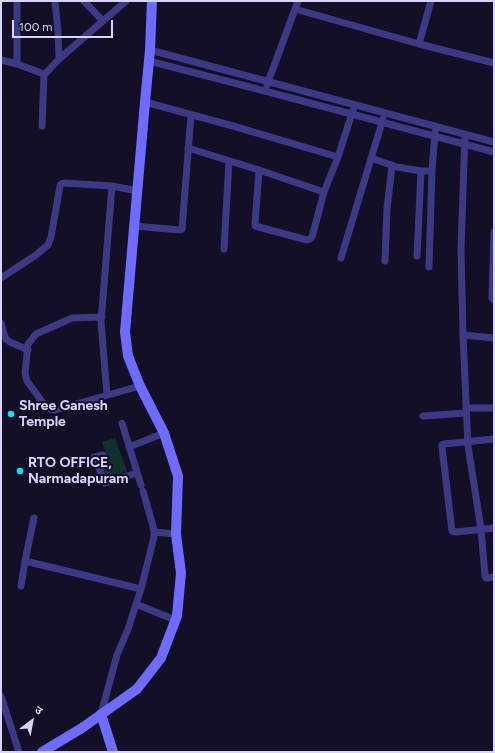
<!DOCTYPE html>
<html>
<head>
<meta charset="utf-8">
<style>
  body { margin:0 }
  #map { position:relative; width:495px; height:753px; overflow:hidden; background:#130f26; font-family:Figtree,"Noto Sans Devanagari",sans-serif }
  canvas { display:block }
  .frame { position:absolute; inset:0; border:2px solid #d9d4ff; pointer-events:none }
  .north { position:absolute; left:12px; top:701px; width:40px; height:40px; -webkit-text-stroke:3px #130f26; paint-order:stroke; rotate:32deg; font-size:11px; font-weight:700; line-height:16px; text-align:center; color:#d9d4ff }
  .north::after { content:''; display:block; margin:auto; width:14px; height:18px; background:#d9d4ff; clip-path:polygon(50% 0,100% 100%,50% 72%,0 100%) }
  .scale { position:absolute; left:12px; top:20px; width:101px; height:18px; box-sizing:border-box; border:2px solid #d9d4ff; border-top:0; padding-left:5px; font-size:12px; line-height:14px; white-space:nowrap; color:#d9d4ff; -webkit-text-stroke:3px #130f26; paint-order:stroke }
</style>
</head>
<body>
<div id="map">
<canvas width="495" height="753"></canvas>
<div class="frame"></div>
<div class="north">उ</div>
<div class="scale">100 m</div>
</div>
<script>
const ctx = document.querySelector('canvas').getContext('2d');
ctx.lineJoin = 'round';
function paint(path, color) {
  ctx.fillStyle = color;
  ctx.fill(path, 'evenodd');
}
function poly(rows) {
  const path = new Path2D();
  for (const r of rows) {
    path.moveTo(r[0], r[1]);
    for (let i = 2; i < r.length; i += 2) path.lineTo(r[i], r[i + 1]);
  }
  return path;
}
function stroke(path, color, width, dash) {
  ctx.strokeStyle = color;
  ctx.lineWidth = width;
  ctx.lineCap = dash ? 'butt' : 'round';
  ctx.setLineDash(dash || []);
  ctx.stroke(path);
}
function write(font, color, halo, rows, align = 'center') {
  ctx.font = font + ' Figtree,sans-serif';
  ctx.lineWidth = 4;
  ctx.setLineDash([]);
  ctx.textBaseline = 'middle';
  ctx.strokeStyle = halo;
  ctx.fillStyle = color;
  for (const [text, x, y, turn = 0] of rows) {
    ctx.save();
    ctx.translate(x, y);
    ctx.rotate((+turn || 0) * Math.PI / 180);
    ctx.textAlign = isNaN(turn) ? turn : align;
    if (halo) ctx.strokeText(text, 0, 0);
    ctx.fillText(text, 0, 0);
    ctx.restore();
  }
}
paint(poly([
  [115,438,127,471,105,479,98,461,108,458,102,442]
]), '#12302f');
stroke(poly([
  [17,1,17,64],
  [84,1,103,21],
  [55,2,58,31,59,59],
  [295,9,419,44,494,63],
  [419,44,431,1],
  [150,50,494,142],
  [1,60,17,64,44,74,47,72,59,59,126,1],
  [149,61,265,91,494,152],
  [267,85,298,1],
  [145,102,233,126,338,157],
  [42,126,44,74],
  [465,134,461,249,463,335,468,446,481,529,485,576,486,578,488,578,494,577],
  [188,148,259,170,324,192],
  [371,158,397,167,421,171,432,171],
  [259,170,255,224,255,226,307,240,310,239,312,237,324,192,338,157,353,110],
  [134,226,180,230,182,229,191,115],
  [494,232,492,298,494,300],
  [224,249,229,161],
  [417,256,421,171],
  [341,258,383,119],
  [385,261,387,208,392,166],
  [429,267,432,171,435,132],
  [1,278,36,255,48,245,51,237,60,186,61,184,64,183,112,186,137,191],
  [102,317,72,318,36,334,28,344,25,373,27,381,46,407,50,409,55,410,140,386],
  [1,323,4,334,6,339,10,342,28,350],
  [463,335,494,338],
  [107,395,101,322,112,186],
  [466,408,494,408],
  [423,416,466,413],
  [122,423,141,485],
  [494,439,444,444,442,445,442,447,452,531,456,532,494,528],
  [129,447,164,433],
  [103,455,94,457,105,483,137,473],
  [34,518,25,561,141,589],
  [154,532,176,534],
  [21,586,25,561],
  [136,604,175,620],
  [1,696,19,752],
  [101,714,117,655,128,629,141,589,154,537,154,532,153,526,143,491]
]), '#3d3a85', 7);
stroke(poly([
  [101,714,113,752],
  [42,752,82,728,137,689,161,658,177,616,181,573,176,534,178,476,164,433,140,386,128,356,125,332,145,102,150,50,152,1]
]), '#6f6bff', 10);
for (const [x, y, r, color] of [
  [11,414,4,"#00e5ff"],
  [20,471,4,"#00e5ff"]
]) {
  const dot = new Path2D();
  dot.arc(x, y, r, 0, 2 * Math.PI);
  ctx.fillStyle = color;
  ctx.fill(dot);
  stroke(dot, '#130f26', 1.5);
}
write('bold 14px', '#d9d4ff', '#130f26', [
  ["Shree Ganesh",19,406],
  ["Temple",19,422],
  ["RTO OFFICE,",28,463],
  ["Narmadapuram",28,479]
], 'left');
</script>
</body>
</html>
